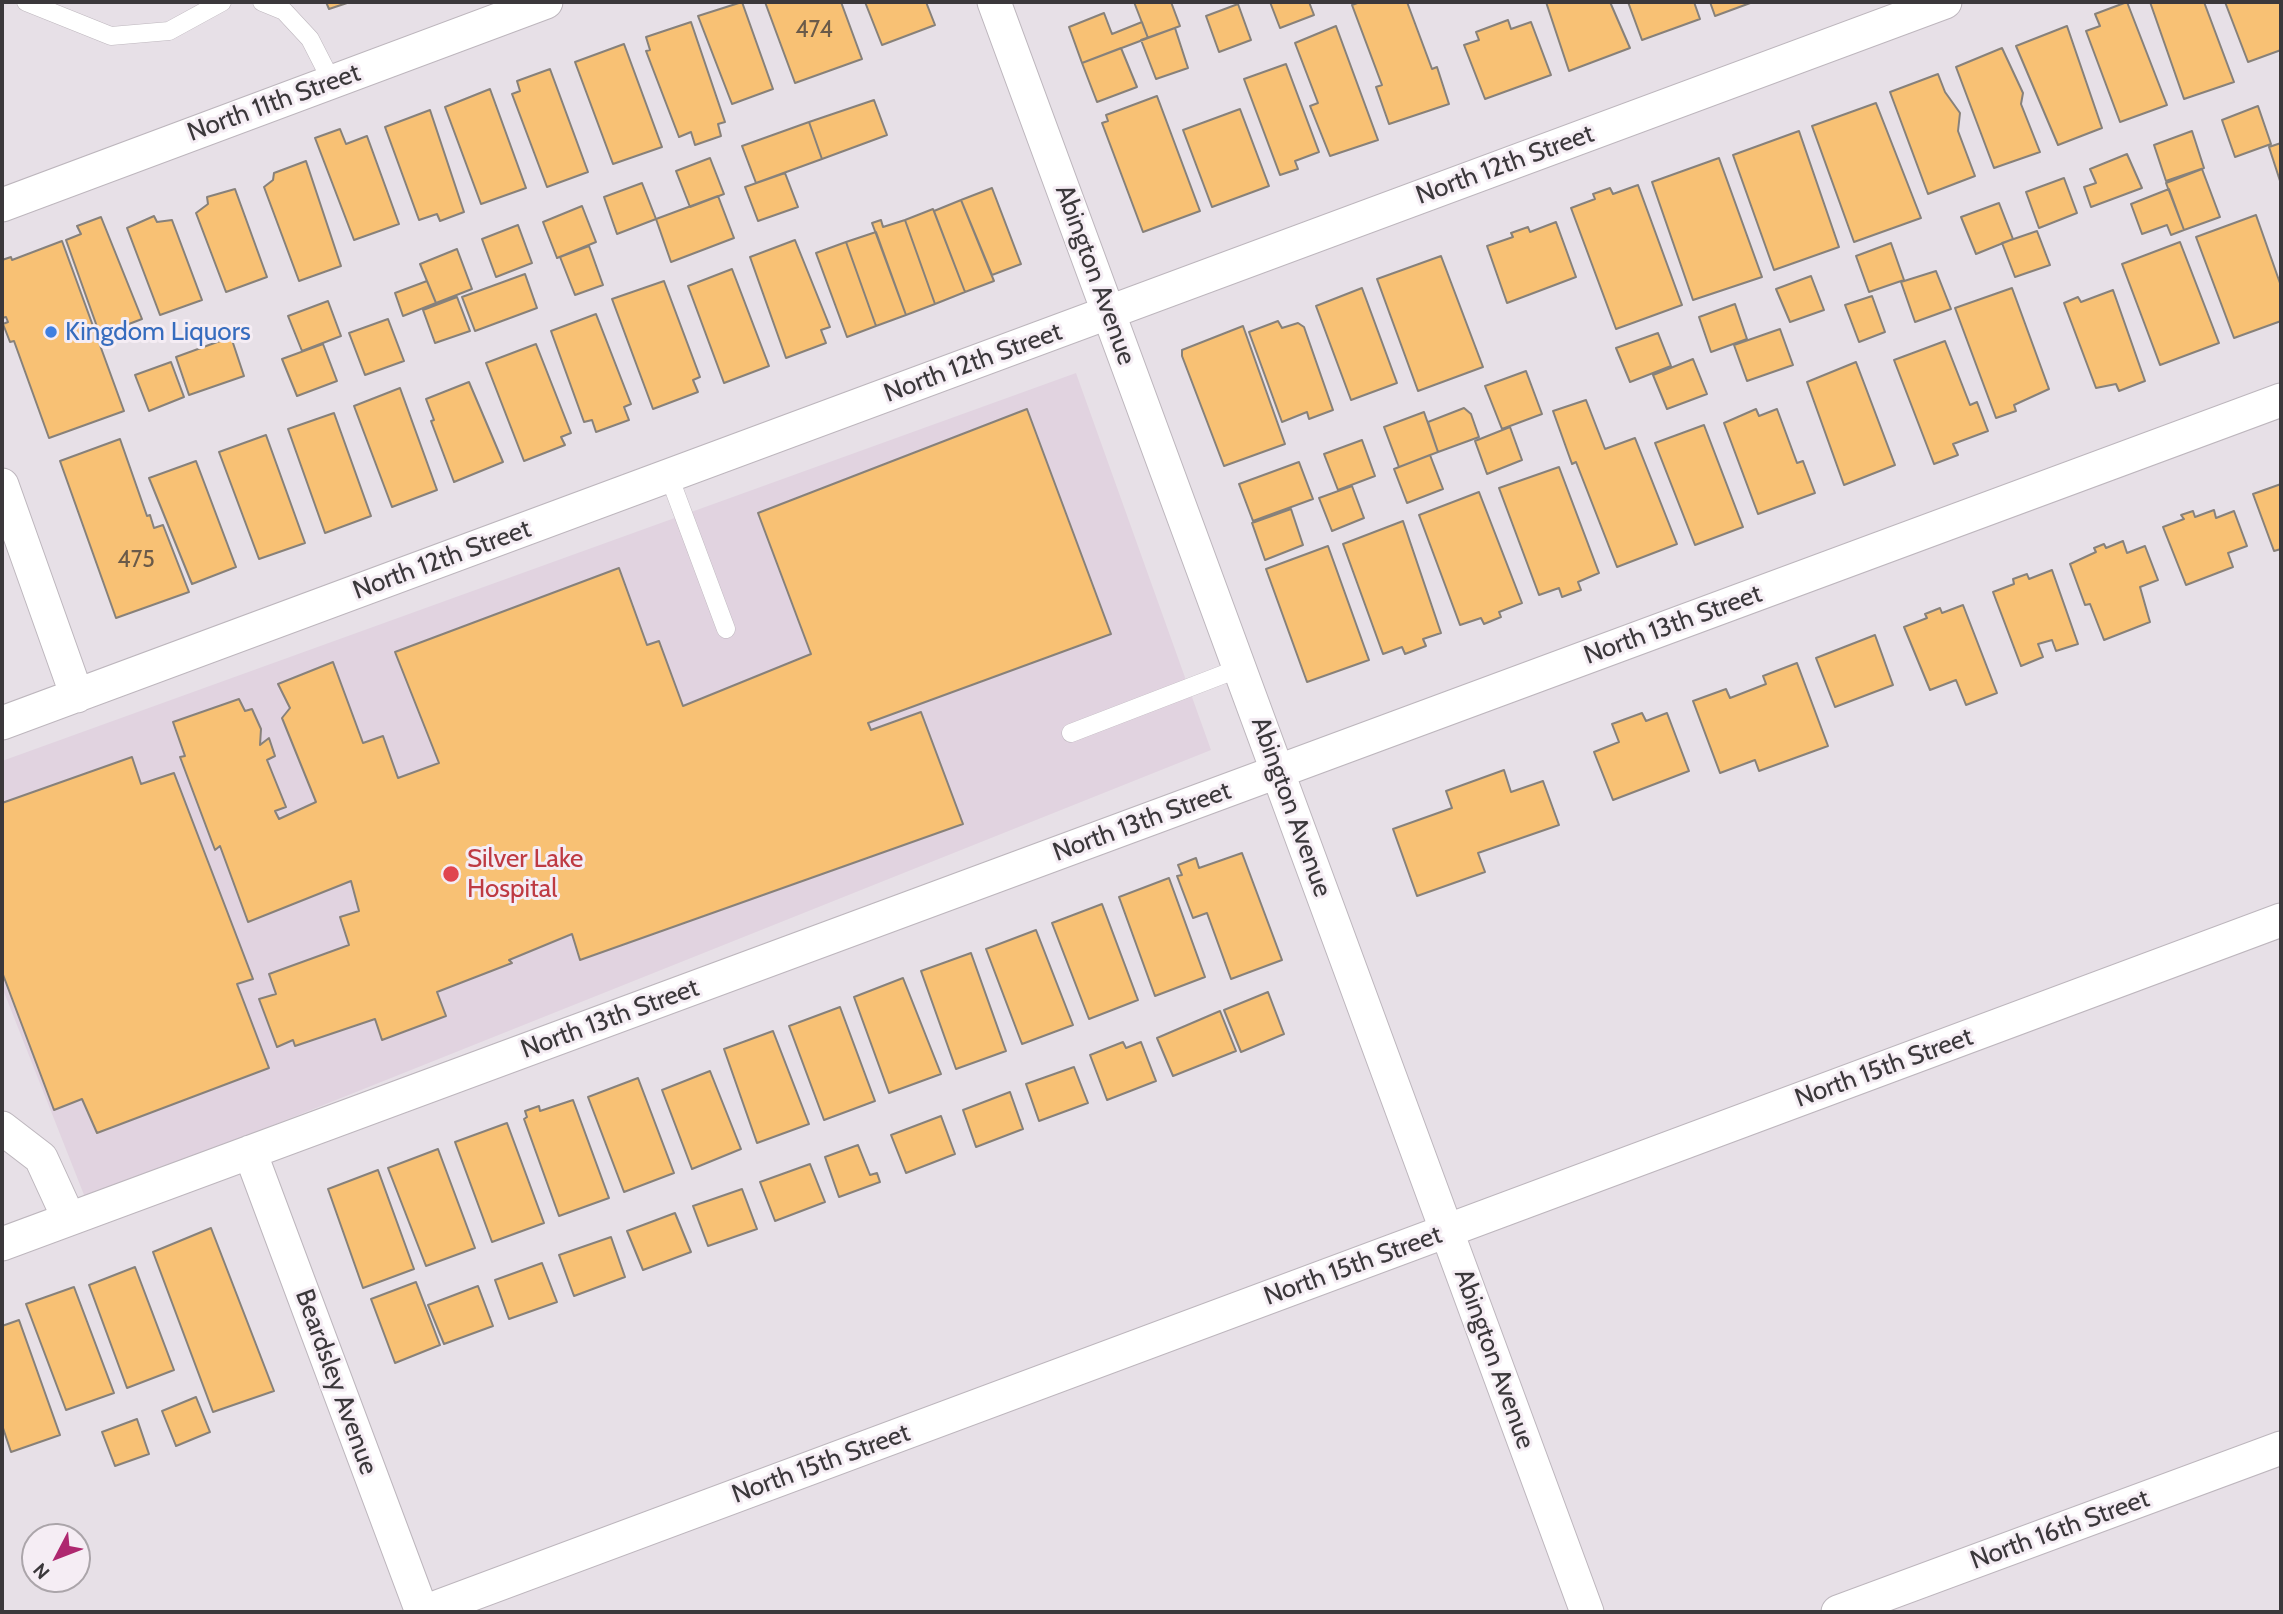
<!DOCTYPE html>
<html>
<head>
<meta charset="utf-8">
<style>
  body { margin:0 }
  #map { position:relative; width:2283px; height:1614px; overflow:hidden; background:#e7e0e7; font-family:Cabin,sans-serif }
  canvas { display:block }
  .frame { position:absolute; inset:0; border:4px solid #3b383b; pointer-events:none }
  .north { position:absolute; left:21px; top:1523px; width:70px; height:70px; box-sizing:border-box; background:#f5edf4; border:2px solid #aba5aa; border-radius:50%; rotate:228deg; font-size:19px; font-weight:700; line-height:28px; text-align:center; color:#3b383b }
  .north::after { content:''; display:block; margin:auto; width:24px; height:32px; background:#ae286f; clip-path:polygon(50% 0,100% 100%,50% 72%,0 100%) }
</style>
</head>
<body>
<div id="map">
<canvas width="2283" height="1614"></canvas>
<div class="frame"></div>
<div class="north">N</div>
</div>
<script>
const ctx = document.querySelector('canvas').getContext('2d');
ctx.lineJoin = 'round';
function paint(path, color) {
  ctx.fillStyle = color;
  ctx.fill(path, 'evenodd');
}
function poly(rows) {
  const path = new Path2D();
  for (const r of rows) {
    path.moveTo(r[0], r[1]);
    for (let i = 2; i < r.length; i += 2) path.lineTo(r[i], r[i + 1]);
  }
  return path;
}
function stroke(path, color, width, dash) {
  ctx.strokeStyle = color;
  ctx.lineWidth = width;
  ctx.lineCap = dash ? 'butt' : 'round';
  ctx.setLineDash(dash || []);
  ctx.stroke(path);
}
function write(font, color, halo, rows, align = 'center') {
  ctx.font = font + ' Cabin,sans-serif';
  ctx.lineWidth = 6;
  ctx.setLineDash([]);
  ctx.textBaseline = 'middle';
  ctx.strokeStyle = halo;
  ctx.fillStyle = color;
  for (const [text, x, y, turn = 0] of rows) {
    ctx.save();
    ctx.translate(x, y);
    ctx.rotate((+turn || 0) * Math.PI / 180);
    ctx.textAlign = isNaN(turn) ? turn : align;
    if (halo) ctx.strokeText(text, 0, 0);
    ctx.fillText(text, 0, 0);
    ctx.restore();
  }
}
paint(poly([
  [1076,373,1211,750,86,1200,2,987,2,761]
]), '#e1d3e0');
const building = poly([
  [326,2,347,2,347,3,329,9,326,2],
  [742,2,773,89,732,104,698,16,742,2],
  [765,2,841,2,862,59,795,83,765,2],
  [865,2,926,2,935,25,882,45,865,2],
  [1134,2,1171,2,1180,26,1148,38,1134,2],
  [1270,2,1309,2,1314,15,1280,28,1270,2],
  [1360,2,1407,2,1432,69,1437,67,1449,104,1389,124,1376,87,1382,85,1352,5,1360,2],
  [1546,2,1610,2,1630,48,1569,71,1546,2],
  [1628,2,1694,2,1700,19,1642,40,1628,2],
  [1710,2,1753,2,1715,16,1710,2],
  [2127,2,2167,105,2120,122,2086,31,2100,26,2095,14,2127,2],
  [2150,2,2204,2,2234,82,2184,99,2150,2],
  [2225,2,2281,2,2281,50,2248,62,2225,2],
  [1238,4,1251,40,1219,52,1206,16,1238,4],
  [1104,13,1112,34,1142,22,1148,38,1082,63,1069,27,1104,13],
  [1508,20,1511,29,1531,22,1551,75,1485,99,1464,45,1479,40,1476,32,1508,20],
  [691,22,725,122,718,124,721,136,695,145,691,132,679,137,646,51,650,50,646,37,691,22],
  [1336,26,1378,140,1330,156,1310,106,1318,103,1295,43,1336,26],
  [2067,26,2102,128,2058,145,2016,46,2067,26],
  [1175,28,1188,68,1156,79,1141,40,1175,28],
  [624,44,662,147,613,164,575,62,624,44],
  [1121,48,1137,87,1097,102,1082,63,1121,48],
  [2002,48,2023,93,2021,104,2040,152,1994,168,1956,67,2002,48],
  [1286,64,1319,152,1295,161,1298,169,1280,175,1244,79,1286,64],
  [550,69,588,172,547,187,512,94,520,91,517,81,550,69],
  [1938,74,1945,92,1960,113,1958,131,1975,176,1928,194,1890,92,1938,74],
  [490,89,526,188,481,204,445,107,490,89],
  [1157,96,1200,211,1143,232,1102,123,1108,121,1106,115,1157,96],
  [874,100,887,135,822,159,809,122,874,100],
  [1876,103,1921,218,1854,242,1812,126,1876,103],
  [2258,106,2271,144,2235,157,2222,120,2258,106],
  [1240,109,1269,186,1212,207,1183,130,1240,109],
  [430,110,464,212,440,221,437,214,419,220,385,127,430,110],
  [809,122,822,159,756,183,742,146,809,122],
  [340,129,346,144,367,136,399,224,354,240,315,138,340,129],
  [1799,131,1839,247,1774,270,1733,155,1799,131],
  [2192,131,2204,168,2166,181,2154,145,2192,131],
  [2281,143,2281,184,2269,147,2281,143],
  [2127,154,2142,188,2091,207,2084,187,2096,183,2090,169,2127,154],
  [710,158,724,194,690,207,676,171,710,158],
  [1719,158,1762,277,1693,300,1652,182,1719,158],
  [306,161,341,266,299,281,264,187,273,180,274,173,306,161],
  [2202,169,2220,217,2184,230,2166,183,2202,169],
  [785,173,798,207,758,221,745,187,785,173],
  [2064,178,2077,213,2039,228,2026,192,2064,178],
  [642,183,656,219,617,234,604,197,642,183],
  [1638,185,1682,305,1616,329,1571,208,1595,199,1593,194,1610,188,1613,194,1638,185],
  [992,188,1021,264,992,275,961,200,992,188],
  [235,189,267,277,226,292,196,213,208,204,207,197,235,189],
  [2169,189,2184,230,2171,235,2167,225,2142,234,2131,204,2169,189],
  [718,196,734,238,671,262,656,219,718,196],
  [961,200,994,281,965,292,934,211,961,200],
  [1999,203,2013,239,1976,254,1961,217,1999,203],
  [582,206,596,242,557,258,543,222,582,206],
  [933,209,965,292,935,304,905,220,933,209],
  [2256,215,2281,286,2281,321,2234,338,2196,237,2256,215],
  [154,216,157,222,172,220,202,300,160,315,127,228,154,216],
  [101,217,142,319,100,335,66,240,81,234,77,226,101,217],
  [881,220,883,227,905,220,935,304,906,315,872,223,881,220],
  [1556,222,1576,277,1507,303,1487,246,1513,237,1511,233,1528,227,1530,232,1556,222],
  [518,225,532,263,496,277,482,239,518,225],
  [2037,231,2050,265,2015,277,2002,243,2037,231],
  [876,232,906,315,876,326,846,242,876,232],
  [795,240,830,327,821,330,826,343,786,358,750,257,795,240],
  [62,241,124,411,49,438,14,341,10,342,3,324,8,322,6,317,2,318,2,260,11,257,12,260,62,241],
  [846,242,876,326,847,337,816,253,846,242],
  [2180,242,2219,343,2160,365,2122,264,2180,242],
  [1891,243,1904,280,1869,292,1856,256,1891,243],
  [589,246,603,285,575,295,560,257,589,246],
  [457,249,472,289,436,303,420,264,457,249],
  [1441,256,1483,367,1418,391,1377,279,1441,256],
  [732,269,769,366,724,383,688,286,732,269],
  [1936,271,1951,309,1915,322,1901,282,1936,271],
  [525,274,537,308,475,331,462,297,525,274],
  [1811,276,1824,310,1790,322,1776,289,1811,276],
  [427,281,436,303,403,316,395,293,427,281],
  [664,281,700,377,693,380,698,392,653,409,612,299,664,281],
  [1362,288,1397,383,1351,400,1316,306,1362,288],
  [2012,288,2049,389,2014,405,2016,411,1996,418,1955,308,2012,288],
  [2113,290,2145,381,2119,391,2116,384,2096,388,2064,303,2078,297,2081,302,2113,290],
  [1872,296,1885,332,1859,342,1845,305,1872,296],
  [457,297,470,331,435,343,423,310,457,297],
  [328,301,341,336,302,351,288,316,328,301],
  [1735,304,1747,339,1711,352,1699,317,1735,304],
  [596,314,631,404,624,407,629,420,596,432,592,420,584,422,551,331,596,314],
  [388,319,404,361,365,375,349,333,388,319],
  [1278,321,1282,328,1298,323,1304,327,1333,410,1309,419,1307,412,1282,422,1249,332,1278,321],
  [1243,326,1285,444,1224,466,1182,356,1182,350,1243,326],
  [1780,329,1793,365,1747,381,1734,345,1780,329],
  [1658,333,1671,366,1630,382,1616,348,1658,333],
  [231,337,244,376,189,395,176,357,231,337],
  [1945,341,1970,405,1977,402,1988,431,1953,444,1958,455,1934,464,1894,360,1945,341],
  [323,344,337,381,297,396,282,359,323,344],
  [536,344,571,433,561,437,565,445,524,461,486,363,536,344],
  [1693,359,1707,394,1667,409,1653,375,1693,359],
  [171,362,184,397,149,411,135,375,171,362],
  [1856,362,1895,465,1844,485,1807,382,1856,362],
  [1526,371,1542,414,1502,429,1485,386,1526,371],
  [469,382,503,462,454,482,431,421,434,420,426,399,469,382],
  [400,388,437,490,392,507,354,406,400,388],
  [1586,400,1605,449,1635,438,1677,544,1617,567,1576,462,1572,464,1553,411,1586,400],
  [1464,408,1471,414,1479,437,1438,452,1428,422,1464,408],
  [1027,409,1111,634,868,723,871,730,921,712,963,824,580,960,572,934,509,960,512,963,437,992,446,1016,382,1040,375,1019,295,1046,293,1040,277,1047,259,999,276,994,269,974,349,945,340,917,359,911,351,881,248,922,220,846,215,850,180,757,185,756,173,722,239,699,245,711,252,709,261,729,260,745,269,738,275,756,267,760,286,807,275,811,279,819,316,802,282,718,290,708,278,684,333,662,363,743,383,736,398,778,439,763,395,652,619,568,647,645,659,641,683,706,811,654,758,513,1027,409],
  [1756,409,1759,416,1777,409,1797,463,1803,461,1815,493,1758,514,1724,423,1756,409],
  [1424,412,1438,452,1399,467,1384,427,1424,412],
  [334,413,371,516,325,533,288,429,334,413],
  [1704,425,1743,527,1695,545,1655,443,1704,425],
  [1510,427,1522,460,1487,474,1475,441,1510,427],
  [266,435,305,543,259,559,219,452,266,435],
  [120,439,147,516,150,515,154,528,163,525,189,592,116,618,60,461,120,439],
  [1362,440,1375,476,1338,490,1324,454,1362,440],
  [1430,455,1443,489,1407,503,1394,469,1430,455],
  [196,461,236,567,192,584,149,478,196,461],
  [1299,462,1313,499,1253,521,1239,484,1299,462],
  [1559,467,1599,573,1578,582,1581,590,1562,597,1559,588,1539,595,1499,488,1559,467],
  [2281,484,2281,549,2274,551,2253,494,2281,484],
  [1352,486,1364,518,1332,531,1319,498,1352,486],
  [1479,492,1522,603,1499,612,1501,617,1484,624,1481,618,1460,625,1419,515,1479,492],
  [1291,509,1303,545,1265,560,1252,523,1291,509],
  [2214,510,2216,518,2234,511,2247,546,2228,553,2233,567,2186,585,2163,527,2184,519,2181,515,2193,511,2195,517,2214,510],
  [1403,521,1441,633,1423,639,1426,646,1405,654,1402,647,1383,654,1343,544,1403,521],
  [2123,541,2127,553,2145,546,2158,580,2140,587,2150,622,2104,640,2090,604,2085,605,2070,564,2096,552,2094,548,2104,544,2106,548,2123,541],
  [1328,546,1369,660,1307,682,1266,569,1328,546],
  [2052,570,2078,644,2056,651,2052,640,2038,644,2043,657,2021,666,1993,592,2014,584,2013,579,2027,574,2029,579,2052,570],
  [1963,605,1997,693,1966,705,1956,680,1930,690,1904,627,1927,618,1925,614,1940,608,1942,613,1963,605],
  [1875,635,1893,685,1835,707,1816,658,1875,635],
  [1797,663,1828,746,1759,771,1755,760,1720,773,1693,701,1726,689,1730,698,1766,684,1763,676,1797,663],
  [1642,713,1646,721,1667,713,1689,771,1613,800,1594,752,1619,742,1612,724,1642,713],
  [132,757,141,784,174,773,253,979,237,984,269,1068,97,1133,82,1099,54,1110,2,972,2,803,132,757],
  [1504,770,1511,792,1543,781,1559,825,1478,853,1485,872,1417,896,1393,829,1452,808,1446,791,1504,770],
  [1242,853,1282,960,1231,979,1207,913,1193,918,1177,876,1182,875,1178,865,1196,858,1199,868,1242,853],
  [1169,878,1205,977,1155,996,1119,897,1169,878],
  [1102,904,1138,1000,1089,1019,1052,923,1102,904],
  [1036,930,1073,1025,1022,1044,986,949,1036,930],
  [971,953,1006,1051,956,1069,921,971,971,953],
  [903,978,941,1074,889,1093,854,997,903,978],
  [1268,992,1284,1034,1241,1052,1224,1010,1268,992],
  [840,1007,875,1101,824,1120,789,1026,840,1007],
  [1220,1011,1236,1051,1173,1076,1157,1038,1220,1011],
  [773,1031,809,1124,757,1143,724,1049,773,1031],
  [1123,1042,1126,1048,1141,1042,1156,1081,1107,1100,1090,1055,1123,1042],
  [1074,1067,1088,1103,1039,1121,1026,1084,1074,1067],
  [710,1071,741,1149,692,1169,662,1090,710,1071],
  [638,1078,674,1173,624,1192,588,1097,638,1078],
  [1010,1092,1023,1129,976,1147,963,1110,1010,1092],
  [573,1100,609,1198,559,1216,524,1119,527,1117,525,1111,539,1106,540,1111,573,1100],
  [941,1116,955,1154,906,1173,891,1135,941,1116],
  [507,1123,544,1223,492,1242,455,1142,507,1123],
  [858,1145,870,1175,877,1173,880,1182,839,1197,825,1157,858,1145],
  [438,1149,475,1248,426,1266,388,1168,438,1149],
  [810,1164,825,1202,775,1221,760,1182,810,1164],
  [378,1170,414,1269,363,1288,328,1189,378,1170],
  [742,1189,757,1229,708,1246,693,1206,742,1189],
  [675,1213,691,1252,643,1270,627,1231,675,1213],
  [211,1228,274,1391,213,1412,153,1252,211,1228],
  [611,1237,625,1277,574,1296,559,1255,611,1237],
  [542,1263,557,1302,509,1319,495,1280,542,1263],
  [135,1267,174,1370,127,1388,89,1285,135,1267],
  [416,1282,440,1345,395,1363,371,1299,416,1282],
  [478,1286,493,1326,444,1344,428,1305,478,1286],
  [74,1287,114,1393,66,1410,26,1304,74,1287],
  [19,1320,60,1435,11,1452,2,1425,2,1326,19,1320],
  [196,1397,210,1432,176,1446,162,1411,196,1397],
  [137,1419,149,1454,115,1466,102,1432,137,1419]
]);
paint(building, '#f8c174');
stroke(building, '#87817a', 2);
const service = poly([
  [26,2,111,36,169,31,222,2],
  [262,2,284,11,310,39,332,82],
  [669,476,726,629],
  [1071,733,1240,668]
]);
const minor = poly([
  [994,2,1587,1612],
  [2,205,546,2],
  [2,485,77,696],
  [2,723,1945,2],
  [2,1128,41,1158,69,1219],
  [250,1152,422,1612],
  [2,1244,2281,400],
  [424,1612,2281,920],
  [1838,1612,2281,1448]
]);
stroke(service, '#bdb6bd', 19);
stroke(minor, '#bdb6bd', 35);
stroke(service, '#fff', 18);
stroke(minor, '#fff', 33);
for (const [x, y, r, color] of [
  [51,332,7,"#3f7fe0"],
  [451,874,9,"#e0444e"]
]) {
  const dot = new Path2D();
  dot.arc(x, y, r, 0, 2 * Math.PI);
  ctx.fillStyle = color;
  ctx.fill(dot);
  stroke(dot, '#f5edf4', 2.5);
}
write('23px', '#6a5a49', null, [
  ["474",814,30],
  ["475",136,560]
]);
write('26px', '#3b383b', '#f5edf4', [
  ["North 11th Street",274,103,-20],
  ["North 12th Street",1505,165,-20],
  ["Abington Avenue",1095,275,70],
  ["North 12th Street",973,363,-20],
  ["North 12th Street",442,560,-20],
  ["North 13th Street",1673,625,-20],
  ["Abington Avenue",1291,807,70],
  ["North 13th Street",1142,822,-20],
  ["North 13th Street",610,1019,-20],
  ["North 15th Street",1884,1068,-20],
  ["North 15th Street",1353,1266,-20],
  ["Abington Avenue",1494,1359,70],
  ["Beardsley Avenue",336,1382,70],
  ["North 15th Street",821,1464,-20],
  ["North 16th Street",2060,1530,-20]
]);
write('26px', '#366cbe', '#f5edf4', [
  ["Kingdom Liquors",65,332]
], 'left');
write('26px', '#be3a42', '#f5edf4', [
  ["Silver Lake",467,859],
  ["Hospital",467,889]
], 'left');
</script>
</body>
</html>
